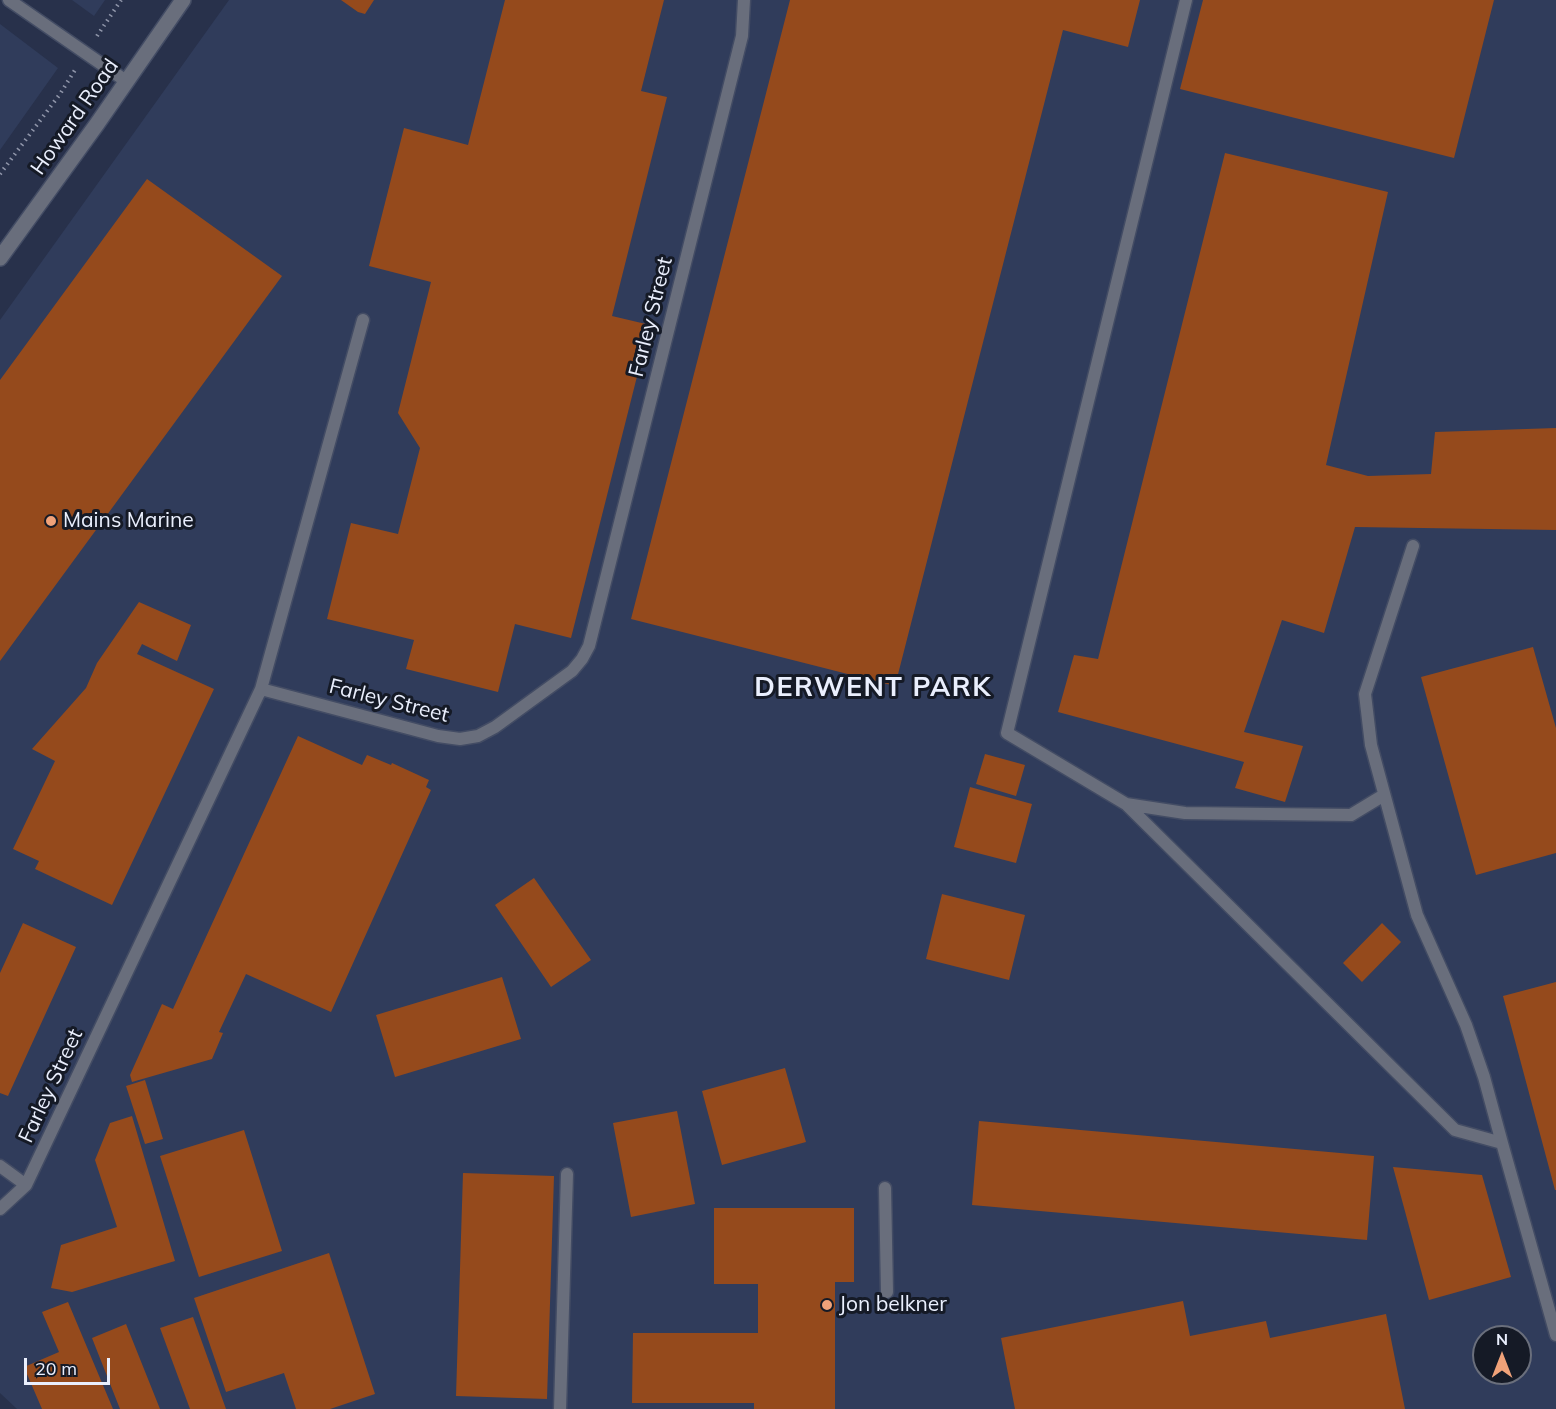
<!DOCTYPE html>
<html>
<head>
<meta charset="utf-8">
<style>
  body { margin:0 }
  #map { position:relative; width:1556px; height:1409px; overflow:hidden; background:#28314b; font-family:Mulish,sans-serif }
  canvas { display:block }
  .north { position:absolute; left:1472px; top:1325px; width:60px; height:60px; box-sizing:border-box; background:#151a26; border:2px solid #6a6f7c; border-radius:50%; rotate:0deg; font-size:16px; font-weight:700; line-height:24px; text-align:center; color:#eaeffd }
  .north::after { content:''; display:block; margin:auto; width:21px; height:27px; background:#f0a279; clip-path:polygon(50% 0,100% 100%,50% 72%,0 100%) }
  .scale { position:absolute; left:24px; top:1358px; width:86px; height:27px; box-sizing:border-box; border:3px solid #eaeffd; border-top:0; padding-left:8px; font-size:18px; line-height:21px; white-space:nowrap; color:#eaeffd; -webkit-text-stroke:4px #151a26; paint-order:stroke }
</style>
</head>
<body>
<div id="map">
<canvas width="1556" height="1409"></canvas>
<div class="north">N</div>
<div class="scale">20 m</div>
</div>
<script>
const ctx = document.querySelector('canvas').getContext('2d');
ctx.lineJoin = 'round';
function paint(path, color) {
  ctx.fillStyle = color;
  ctx.fill(path, 'evenodd');
}
function poly(rows) {
  const path = new Path2D();
  for (const r of rows) {
    path.moveTo(r[0], r[1]);
    for (let i = 2; i < r.length; i += 2) path.lineTo(r[i], r[i + 1]);
  }
  return path;
}
function stroke(path, color, width, dash) {
  ctx.strokeStyle = color;
  ctx.lineWidth = width;
  ctx.lineCap = dash ? 'butt' : 'round';
  ctx.setLineDash(dash || []);
  ctx.stroke(path);
}
function write(font, color, halo, rows, align = 'center') {
  ctx.font = font + ' Mulish,sans-serif';
  ctx.lineWidth = 6;
  ctx.setLineDash([]);
  ctx.textBaseline = 'middle';
  ctx.strokeStyle = halo;
  ctx.fillStyle = color;
  for (const [text, x, y, turn = 0] of rows) {
    ctx.save();
    ctx.translate(x, y);
    ctx.rotate((+turn || 0) * Math.PI / 180);
    ctx.textAlign = isNaN(turn) ? turn : align;
    if (halo) ctx.strokeText(text, 0, 0);
    ctx.fillText(text, 0, 0);
    ctx.restore();
  }
}
paint(poly([
  [72,0,105,0,94,16],
  [229,0,1556,0,1556,1409,17,1409,0,1393,0,320],
  [1484,1337,1520,1337,1520,1373,1484,1373],
  [0,24,58,68,0,150]
]), '#303c5b');
paint(poly([
  [341,0,374,0,365,14,358,12],
  [505,0,664,0,641,91,667,97,612,316,650,325,571,638,515,624,498,692,406,669,414,640,327,619,351,523,398,534,420,448,398,413,431,282,369,266,404,128,468,145],
  [790,0,1140,0,1128,47,1063,30,895,686,631,619],
  [1203,0,1494,0,1454,158,1180,89],
  [1225,153,1388,192,1326,465,1368,476,1431,474,1435,432,1556,428,1556,530,1355,527,1324,633,1282,620,1244,732,1303,746,1285,802,1235,788,1244,762,1058,712,1074,655,1098,659],
  [147,179,282,276,0,661,0,380],
  [139,602,191,625,177,661,142,644,137,654,214,689,112,905,35,869,39,861,13,849,55,761,32,749,86,688,97,663],
  [1533,647,1556,728,1556,853,1476,875,1421,677],
  [298,736,362,765,367,755,391,765,392,763,429,780,426,787,431,790,331,1012,246,974,219,1032,223,1033,212,1059,132,1082,130,1075,162,1004,173,1009],
  [985,754,1025,765,1016,796,976,784],
  [970,787,1032,804,1016,863,954,847],
  [534,878,591,960,551,987,495,905],
  [942,894,1025,915,1009,980,926,959],
  [23,923,76,947,8,1096,0,1093,0,973],
  [1382,923,1401,942,1362,982,1343,963],
  [502,977,521,1039,395,1077,376,1015],
  [1556,982,1556,1190,1555,1190,1503,996],
  [785,1068,806,1142,722,1165,702,1091],
  [145,1080,163,1139,145,1144,126,1086],
  [677,1111,695,1204,631,1217,613,1123],
  [132,1116,175,1261,72,1292,51,1288,61,1245,117,1227,95,1160,110,1123],
  [979,1121,1374,1156,1367,1240,972,1205],
  [244,1130,282,1251,199,1277,160,1156],
  [1393,1167,1482,1175,1511,1277,1429,1300],
  [463,1173,554,1176,547,1399,456,1396],
  [714,1208,854,1208,854,1282,835,1282,835,1409,754,1409,754,1403,632,1403,633,1333,758,1333,758,1284,714,1284],
  [329,1253,375,1394,330,1409,296,1409,284,1373,226,1392,194,1298],
  [1183,1301,1190,1336,1266,1321,1270,1338,1386,1314,1405,1409,1015,1409,1001,1338],
  [68,1302,113,1409,42,1409,24,1367,59,1352,42,1312],
  [193,1317,226,1409,190,1409,160,1328],
  [126,1324,160,1409,120,1409,92,1338]
]), '#954a1c');
const service = poly([
  [9,0,126,81],
  [1186,0,1007,733,1126,804,1455,1130,1502,1143,1556,1335],
  [1413,546,1365,694,1371,745,1417,915,1466,1025,1484,1077,1502,1143],
  [261,689,363,320],
  [1126,804,1185,813,1351,815,1384,795],
  [0,1166,26,1185],
  [885,1188,887,1292],
  [0,1209,26,1185,261,689,438,736,460,739,478,736,495,727,572,671,582,659,589,646,742,36,744,0],
  [560,1409,567,1174]
]);
const tertiary = poly([
  [0,258,97,124,183,0]
]);
stroke(service, '#434c64', 15);
stroke(tertiary, '#434c64', 18);
stroke(poly([
  [97,36,121,0],
  [0,174,60,94,75,70]
]), '#9096aa', 4, [1.5, 4.5]);
stroke(service, '#696e7c', 12);
stroke(tertiary, '#696e7c', 15);
for (const [x, y, r, color] of [
  [51,521,6,"#f0a279"],
  [827,1305,6,"#f0a279"]
]) {
  const dot = new Path2D();
  dot.arc(x, y, r, 0, 2 * Math.PI);
  ctx.fillStyle = color;
  ctx.fill(dot);
  stroke(dot, '#151a26', 2);
}
write('21px', '#eaeffd', '#151a26', [
  ["Howard Road",75,117,-55],
  ["Farley Street",651,317,-76],
  ["Farley Street",389,701,14],
  ["Farley Street",51,1086,-65]
]);
write('21px', '#eaeffd', '#151a26', [
  ["Mains Marine",63,521],
  ["Jon belkner",839,1305]
], 'left');
ctx.letterSpacing = '1.5px';
write('bold 27px', '#eaeffd', '#151a26', [
  ["DERWENT PARK",873,688]
]);
ctx.letterSpacing = '0px';
</script>
</body>
</html>
